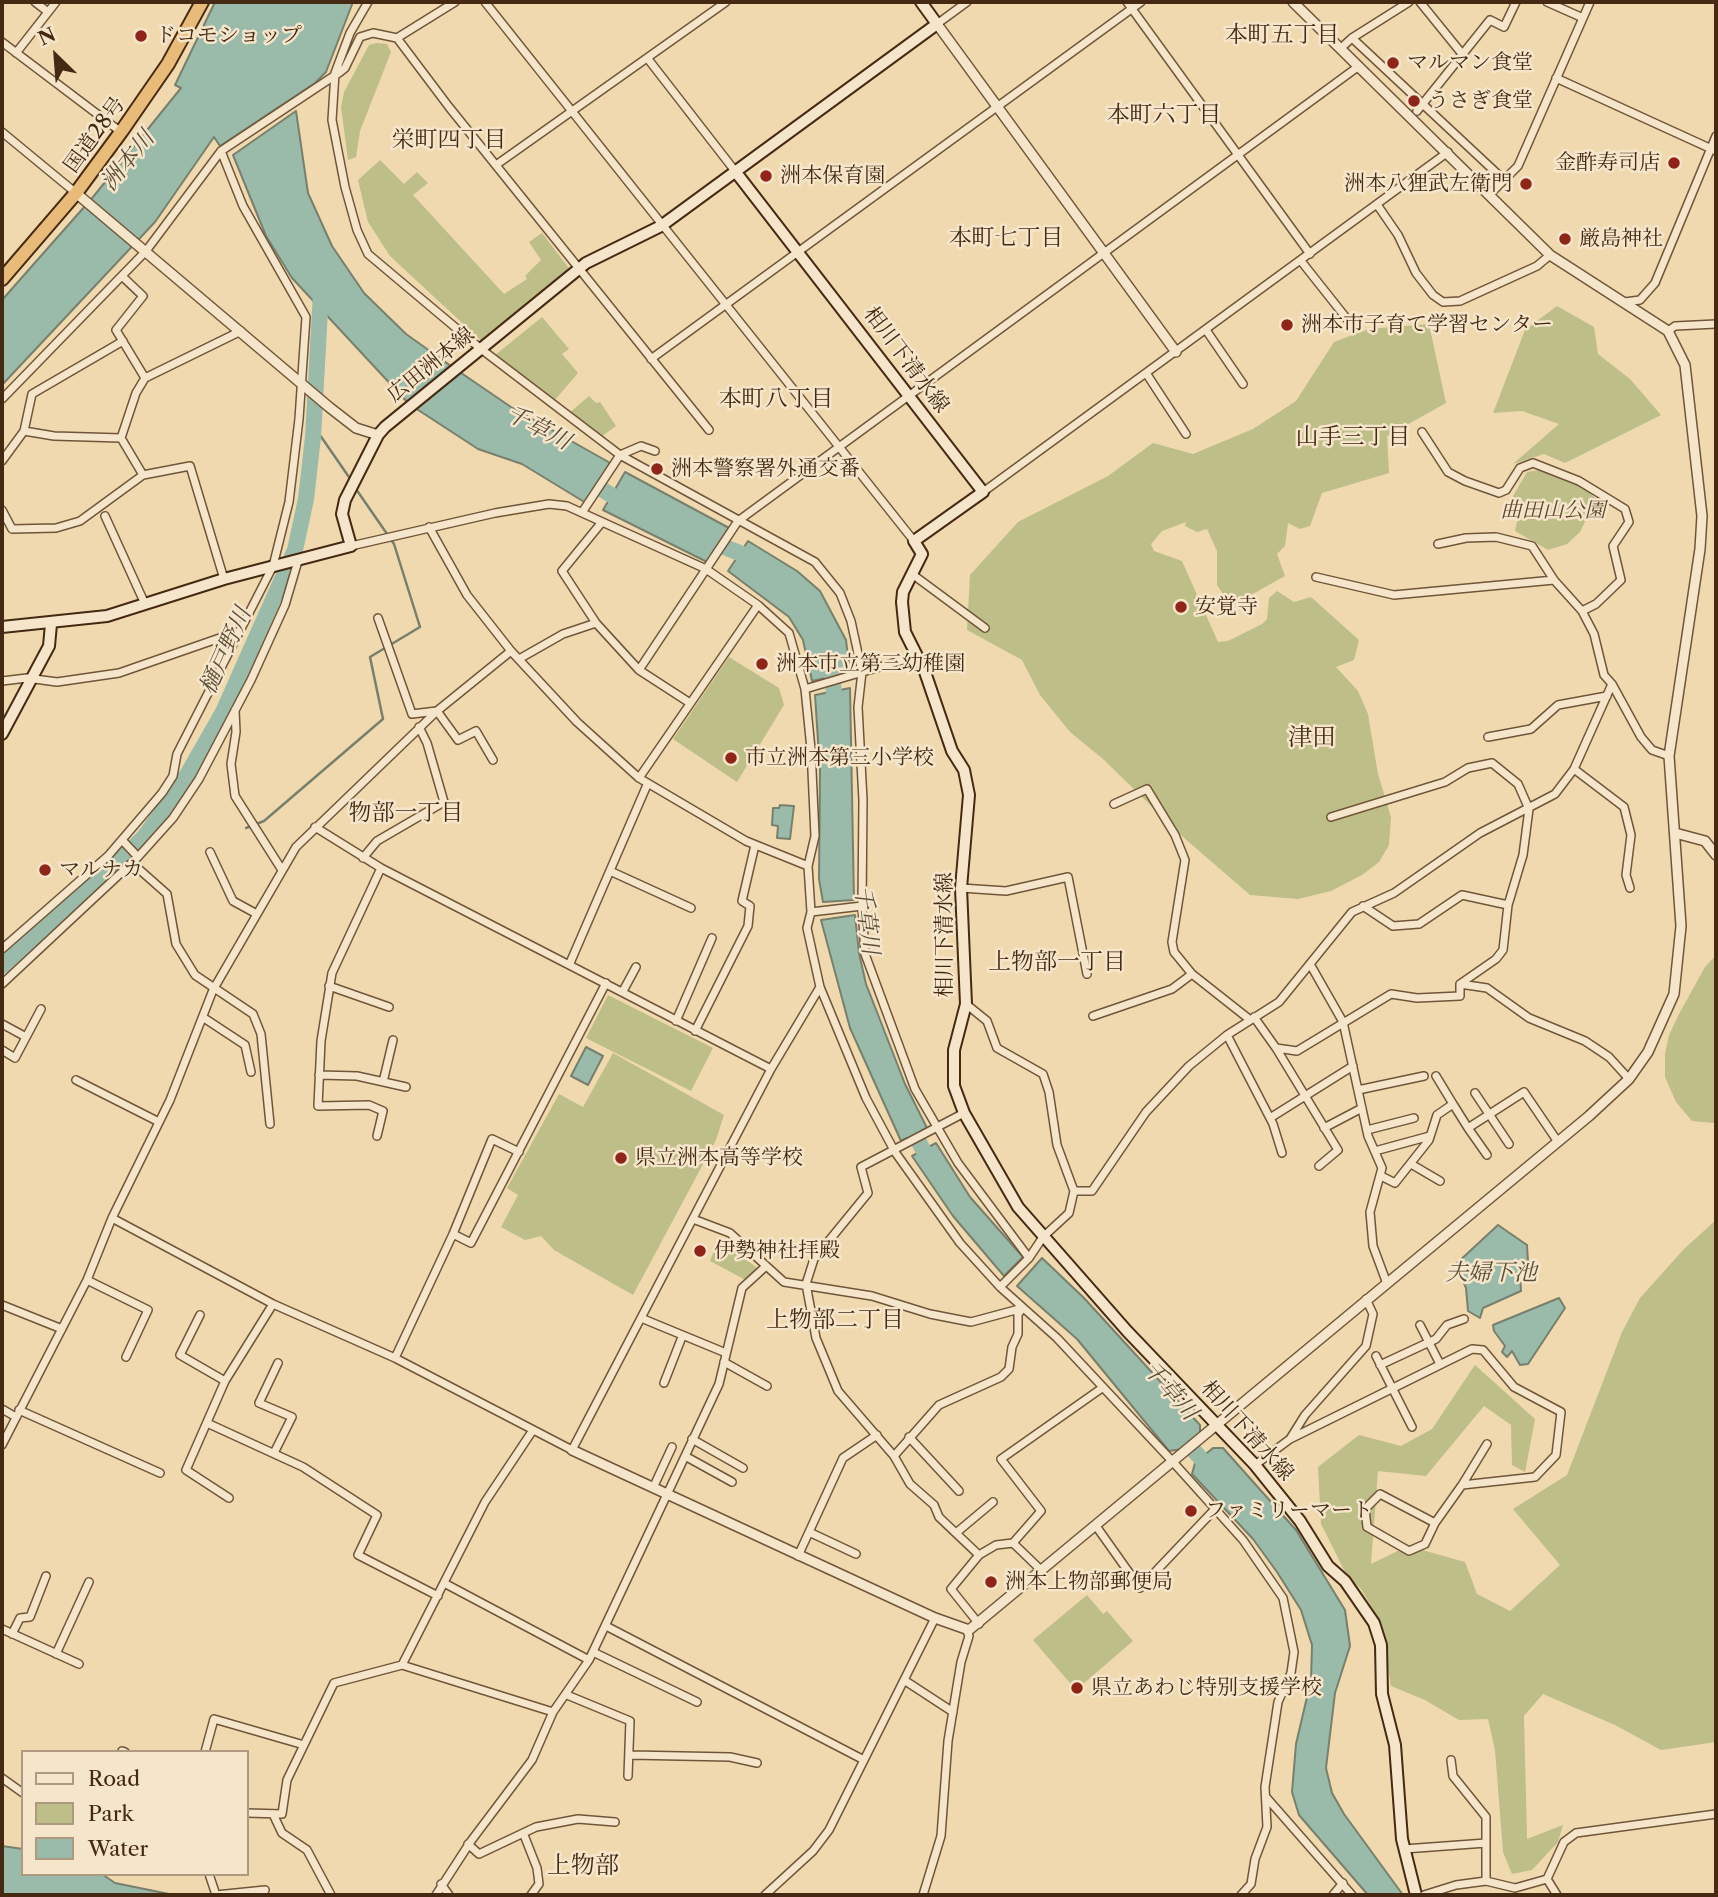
<!DOCTYPE html>
<meta charset="utf-8">
<style>
body{margin:0}
#map{position:relative;width:1718px;height:1897px;overflow:hidden;background:#f0d9af;font-family:"Libre Caslon Text",serif}
canvas{display:block}
.frame{position:absolute;inset:0;border:4px solid #462912;pointer-events:none}
.legend{position:absolute;left:21px;top:1750px;width:228px;height:126px;box-sizing:border-box;background:#f5e6cb;border:2px solid #af9a81;margin:0;padding:9px 12px;list-style:none;font-size:21px;color:#462912}
.legend li{display:flex;align-items:center;gap:14px;height:35px}
.legend b{width:35px;border:2px solid #af9a81}
.north{position:absolute;left:21px;top:21px;width:70px;height:70px;-webkit-text-stroke:5px #f5e6cb;paint-order:stroke;rotate:335deg;font-size:19px;font-weight:700;line-height:28px;text-align:center;color:#462912}
.north::after{content:'';display:block;margin:auto;width:24px;height:32px;background:#462912;clip-path:polygon(50% 0,100% 100%,50% 72%,0 100%)}
</style>
<div id="map">
<canvas width="1718" height="1897"></canvas>
<div class="frame"></div>
<ul class="legend">
<li><b style="height:9px;background:#f5e6cb"></b>Road</li>
<li><b style="height:19px;background:#bdbe88"></b>Park</li>
<li><b style="height:19px;background:#9abaaa"></b>Water</li>
</ul>
<div class="north">N</div>
</div>
<script>
const context = document.querySelector('canvas').getContext('2d');
context.lineJoin = 'round';
function fillPath(path, color) { context.fillStyle = color; context.fill(path, 'evenodd'); }
const shape = rows => new Path2D(rows.map(r => 'M' + r).join(''));
function strokePath(path, color, width, dash) { context.strokeStyle = color; context.lineWidth = width; context.lineCap = dash ? 'butt' : 'round'; context.setLineDash(dash || []); context.stroke(path); }
function label(font, color, halo, rows, align = 'center') {
  context.font = font + ' "Libre Caslon Text","Noto Serif JP",serif'; context.lineWidth = 5; context.setLineDash([]); context.textBaseline = 'middle'; context.strokeStyle = halo; context.fillStyle = color; for (const [text, x, y, turn = 0] of rows) {
    context.save(); context.translate(x, y); context.rotate((+turn || 0) * Math.PI / 180); context.textAlign = isNaN(turn) ? turn : align; if (halo) context.strokeText(text, 0, 0); context.fillText(text, 0, 0); context.restore();
  }
}
const green = shape([
 [376,43,387,44,391,52,360,131,356,157,348,160,341,107,344,92,369,45],
 [380,160,404,184,417,172,428,183,413,195,504,294,527,279,525,276,541,260,529,242,542,233,571,271,486,345,390,256,368,222,358,180],
 [1557,306,1594,327,1598,354,1630,379,1661,415,1565,463,1544,454,1513,464,1559,424,1522,411,1493,413,1525,330],
 [542,317,569,349,562,354,578,373,554,401,494,356],
 [1429,324,1446,403,1387,436,1389,473,1322,493,1310,526,1300,529,1288,523,1285,546,1277,554,1285,576,1231,606,1217,585,1217,551,1207,529,1197,532,1185,526,1186,522,1162,531,1151,544,1154,551,1182,561,1218,642,1228,641,1262,624,1267,619,1269,598,1277,591,1294,602,1311,597,1359,640,1354,660,1336,667,1358,691,1368,714,1378,774,1391,817,1389,845,1379,862,1362,875,1331,891,1298,899,1250,895,1183,837,1103,759,1070,732,1040,695,1022,660,967,630,970,575,1018,522,1108,476,1153,443,1193,454,1253,429,1296,401,1334,342,1369,329],
 [589,396,596,403,600,402,616,426,601,437,569,413],
 [1540,470,1583,487,1596,499,1580,532,1567,544,1548,550,1515,531,1520,507,1513,496,1527,472],
 [729,657,779,688,784,705,737,782,673,739],
 [1716,955,1716,1123,1713,1123,1692,1121,1676,1102,1665,1077,1665,1054,1669,1035,1679,1014,1705,967],
 [608,995,713,1048,691,1091,586,1038],
 [613,1053,724,1115,716,1140,633,1295,554,1250,541,1236,525,1240,501,1227,518,1195,507,1188,559,1094,583,1107],
 [1716,1220,1716,1742,1661,1750,1615,1725,1543,1694,1524,1716,1527,1839,1563,1825,1558,1842,1532,1870,1512,1874,1503,1852,1495,1750,1488,1719,1459,1720,1425,1700,1391,1686,1380,1621,1361,1589,1346,1574,1321,1524,1318,1467,1359,1435,1401,1446,1432,1429,1475,1365,1535,1419,1525,1472,1512,1465,1511,1425,1484,1406,1426,1476,1378,1471,1371,1564,1408,1546,1465,1562,1477,1594,1510,1611,1560,1565,1513,1509,1567,1475,1622,1332,1640,1298,1684,1249],
 [719,1238,757,1268,751,1283,710,1261],
 [1087,1595,1103,1614,1107,1611,1133,1641,1076,1690,1033,1640]
]);
const water = shape([
 [215,2,353,2,326,72,315,83,220,146,214,137,155,222,2,385,2,300,93,197,181,88,175,85,215,2],
 [296,111,308,193,332,246,364,293,406,334,451,366,511,407,612,464,586,503,522,464,478,449,409,404,292,278,266,236,233,155,296,111],
 [625,472,731,529,707,562,603,510,625,472],
 [748,541,797,571,820,591,846,640,850,673,812,681,803,640,789,617,728,571,748,541],
 [850,688,854,900,823,902,819,879,820,771,815,695,850,688],
 [780,805,794,806,790,839,777,838,778,826,772,825,773,808,779,808,780,805],
 [855,915,859,953,866,984,905,1084,927,1128,901,1141,850,1028,821,920,855,915],
 [586,1047,603,1056,588,1085,571,1076,586,1047],
 [936,1143,970,1197,1023,1257,1004,1276,953,1216,912,1156,936,1143],
 [1498,1225,1527,1245,1528,1262,1520,1274,1521,1291,1483,1308,1480,1318,1468,1311,1466,1288,1456,1264,1498,1225],
 [1042,1258,1084,1298,1200,1425,1200,1434,1183,1449,1169,1451,1077,1339,1017,1286,1042,1258],
 [1559,1298,1565,1308,1528,1364,1520,1365,1512,1351,1507,1357,1502,1352,1505,1346,1494,1331,1493,1325,1559,1298],
 [1213,1448,1223,1448,1296,1530,1345,1610,1350,1646,1335,1693,1326,1768,1332,1793,1344,1814,1403,1895,1368,1895,1299,1815,1292,1792,1296,1744,1311,1680,1312,1645,1301,1610,1277,1572,1253,1539,1192,1474,1195,1463,1213,1448],
 [2,1846,23,1849,23,1874,102,1874,115,1883,174,1895,2,1895,2,1846]
]);
const stream = shape([
 [313,425,351,480],
 [246,828,264,821,383,719,370,657,420,627,394,544,356,489]
]);
const river = shape([
 [584,478,627,505],
 [705,539,759,561],
 [830,655,836,713],
 [2,966,102,878,144,837,179,789,223,712,295,550,306,499,313,437,321,292],
 [904,1115,932,1166],
 [1179,1434,1213,1472]
]);
const minor = shape([
 [35,2,48,12],
 [368,2,350,33,335,73,332,120,345,187,357,230,368,254,481,349,620,455,815,562,840,593,851,621,862,672,858,707,863,800,862,906,865,954,915,1089,958,1163,1029,1258],
 [485,2,914,541],
 [1127,2,1310,254],
 [1420,2,1463,55],
 [1547,2,1583,18],
 [937,24,967,2],
 [397,38,455,2],
 [1352,38,1504,180],
 [2,42,121,132],
 [1341,48,1352,38,1409,2],
 [16,53,56,2],
 [648,59,735,171],
 [1556,78,1716,151],
 [1417,111,1490,20,1504,27,1516,2],
 [2,132,76,193],
 [496,165,726,2],
 [1489,195,1518,166,1590,2],
 [1378,206,1398,235,1416,273,1433,295,1443,302,1460,301,1537,266,1550,255],
 [1301,261,1347,319],
 [123,277,143,296,116,330,145,378],
 [1625,302,1640,300,1655,283,1716,136],
 [1206,330,1243,384],
 [1668,331,1675,326,1716,324],
 [651,359,1141,2],
 [1146,373,1186,434],
 [2,399,146,251,221,151,340,72,345,68,360,37,373,33,397,38,449,107,709,430],
 [24,431,54,436,121,438],
 [1422,432,1448,472,1465,481,1499,493,1506,490,1520,468,1533,463,1579,481,1625,509,1629,522,1613,546,1621,580,1596,604,1582,611],
 [2,461,24,431,32,394,123,341],
 [143,475,121,438,136,393,145,378,241,331],
 [983,492,1448,152],
 [2,510,12,529,56,528,80,521,143,475,190,466,224,579],
 [583,511,620,455,641,446,655,451],
 [105,516,145,604],
 [602,522,562,571,596,623,639,670,690,703],
 [429,527,467,595,511,651,577,722,639,778,746,841,808,866],
 [1438,544,1466,538,1496,537,1532,546,1554,580,1582,611,1594,634,1604,675,1612,684,1641,737,1652,750,1669,756],
 [351,546,495,513,549,504,567,506,706,569,758,605,789,633,805,689,811,749,815,836,808,866,811,912,807,928,820,987,866,1098,895,1152,960,1243,1000,1287,1057,1338,1173,1462,1243,1540,1283,1598,1294,1652,1291,1673,1278,1702,1265,1787,1267,1827,1255,1859,1251,1884,1241,1895],
 [912,574,985,628],
 [1316,577,1394,595,1554,580],
 [378,618,412,714,437,711,458,740,476,731,493,760],
 [519,659,563,634,596,623],
 [639,670,738,521,1359,66],
 [2,681,27,678,57,682,119,673,237,632],
 [805,689,917,656],
 [235,710,236,732,231,764,235,796,282,870],
 [1488,737,1531,729,1558,705,1607,696],
 [1574,769,1624,807,1631,835,1626,875,1630,888],
 [639,778,758,605],
 [1114,804,1147,789,1175,835,1185,860,1172,942,1174,952,1192,974,1249,1019],
 [315,827,381,868,771,1069],
 [122,840,138,857],
 [210,852,233,901,255,913],
 [363,858,377,841,444,802,427,743,419,727],
 [132,863,167,894,176,944,195,975,253,1014,261,1034,270,1124],
 [610,871,691,908],
 [961,888,1006,891,1068,877,1087,974],
 [1363,906,1393,926,1419,924,1462,895,1508,905],
 [811,912,862,906],
 [2,949,108,856,162,793,173,776,177,754,273,566,289,502,299,419,306,317,243,206,221,151],
 [570,963,647,785],
 [1310,964,1343,1022,1368,1136,1382,1168,1370,1212,1373,1246,1386,1281],
 [2,984,138,857,173,818,199,779,251,680,285,605,298,561],
 [1460,984,1487,988,1529,1018,1585,1041,1609,1057,1629,1079],
 [329,986,389,1007],
 [623,991,636,967],
 [966,1004,987,1021,997,1048,1043,1074,1049,1092,1057,1145,1074,1191,1069,1213,1043,1237,1029,1258,1000,1287],
 [1093,1016,1172,989,1192,974],
 [1254,1017,1276,1048,1297,1051,1391,994,1417,998,1460,996,1460,984,1496,959,1503,950,1508,905,1523,855,1529,809,1518,784,1492,763,1468,768,1445,782,1331,817],
 [204,1018,245,1045,251,1072],
 [676,1021,712,938],
 [2,1024,26,1037],
 [695,1031,748,926,750,906,742,901,755,845],
 [1227,1035,1273,1124,1282,1153],
 [1276,1048,1338,1150,1319,1166],
 [2,1050,15,1058,41,1009],
 [319,1075,357,1076,406,1087],
 [1436,1076,1453,1104],
 [76,1080,159,1122],
 [383,1082,393,1040],
 [1358,1090,1424,1076],
 [1475,1093,1509,1144],
 [964,1113,861,1167,868,1193,814,1259,806,1284,816,1338,838,1391,894,1456,910,1484,934,1505,939,1517,979,1555],
 [1270,1118,1353,1066],
 [1324,1128,1362,1108],
 [1468,1128,1487,1155],
 [1367,1130,1414,1118],
 [377,1136,383,1111,369,1105,318,1106,321,1041,332,973,381,868],
 [1375,1151,1430,1136],
 [1411,1164,1440,1181],
 [1381,1176,1395,1183,1429,1140,1437,1115,1453,1104,1468,1128,1524,1092,1558,1142],
 [1074,1191,1092,1191,1146,1112,1189,1066,1227,1035,1279,1002,1352,912,1394,893,1480,833,1555,794,1574,769,1612,684],
 [112,1218,273,1304,395,1358,572,1450,771,1069,820,987],
 [693,1219,730,1233,784,1282,872,1296,930,1314,971,1322,1023,1308],
 [453,1234,492,1139,519,1152],
 [87,1280,148,1310,126,1357],
 [2,1305,62,1329],
 [200,1315,180,1355,225,1381],
 [641,1318,726,1353],
 [1420,1325,1440,1364],
 [1376,1356,1412,1427],
 [395,1358,453,1234,471,1243,606,983],
 [724,1362,767,1386],
 [1380,1365,1436,1339,1447,1325,1464,1319],
 [664,1383,682,1337],
 [2,1409,16,1417],
 [19,1410,160,1473],
 [207,1423,303,1467,377,1515,358,1555,438,1596],
 [909,1437,959,1491],
 [692,1439,743,1468],
 [1290,1439,1472,1349,1483,1350,1514,1387,1561,1412,1556,1455,1535,1477,1462,1485,1435,1523,1380,1494,1365,1509,1367,1527,1409,1551,1425,1544,1435,1523],
 [2,1445,87,1280,112,1218,170,1100,213,990,296,847,437,711,511,651],
 [274,1453,292,1417,259,1403,278,1363],
 [685,1456,732,1482],
 [894,1456,939,1405,1001,1377,1009,1369,1012,1347,1018,1334,1018,1314,1023,1308],
 [1255,1465,1290,1439,1305,1415,1366,1346,1373,1314,1366,1299],
 [1462,1485,1487,1444],
 [653,1488,672,1447],
 [229,1498,186,1470,225,1381,273,1304],
 [1096,1526,1140,1588,1215,1509],
 [809,1532,856,1554],
 [956,1533,993,1502],
 [798,1556,843,1458,877,1435],
 [1042,1571,1013,1543,1041,1511,1001,1459,1102,1388],
 [444,1583,589,1660],
 [979,1624,951,1589,979,1555,996,1545,1013,1543],
 [606,1626,862,1759],
 [2,1629,79,1664],
 [12,1634,20,1618,30,1617,46,1576],
 [593,1652,697,1702],
 [56,1654,89,1582],
 [402,1665,553,1712],
 [904,1680,953,1712],
 [567,1695,630,1721,628,1776],
 [122,1751,125,1752],
 [205,1752,214,1719,304,1745],
 [631,1755,730,1757,757,1763],
 [1451,1760,1453,1776,1486,1817,1486,1881],
 [2,1778,23,1793],
 [1266,1797,1352,1895],
 [247,1813,282,1814,287,1780,334,1683,402,1665,485,1502,533,1430],
 [273,1814,282,1833,307,1850,331,1895],
 [524,1835,537,1868,539,1884,531,1895],
 [468,1844,479,1854,536,1827,578,1819,615,1822],
 [1404,1849,1486,1843],
 [209,1874,216,1895],
 [1547,1879,1557,1895],
 [441,1884,449,1895],
 [216,1895,265,1890],
 [436,1895,471,1841,532,1760,553,1712,589,1660,719,1384,742,1288,765,1267],
 [765,1895,813,1851,829,1830,935,1618],
 [923,1895,941,1836,948,1741,961,1662,969,1636,967,1631],
 [1333,1895,1343,1883],
 [1424,1895,1456,1885,1486,1881,1515,1888,1547,1879,1564,1842,1576,1833,1716,1814]
]);
const tertiary = shape([
 [937,24,1176,352],
 [76,193,329,407,356,428,378,435],
 [1675,833,1705,841,1716,855],
 [572,1450,935,1618,969,1630,1589,1116,1629,1079,1648,1052,1674,994,1681,926,1669,756,1700,549,1702,516,1685,365,1668,331,1550,255,1293,2]
]);
const secondary = shape([
 [735,171,983,492,914,541,922,554,903,592,902,602,905,632,925,672,952,751,964,770,969,795,961,888,966,1004,954,1050,954,1086,964,1113,1018,1207,1127,1331,1255,1465,1300,1521,1328,1566,1345,1581,1374,1623,1381,1645,1382,1694,1395,1745,1402,1839,1416,1895],
 [2,627,107,616,224,579,351,546,342,514,345,500,378,435,385,427,586,263,661,226,937,24,921,2],
 [2,734,49,646,51,624]
]);
const trunk = shape([
 [2,279,76,193,121,132,168,64,202,2]
]);
const markers = [
 [141,36,7,"#8f2418"],
 [1393,63,7,"#8f2418"],
 [1414,101,7,"#8f2418"],
 [1674,163,7,"#8f2418"],
 [766,176,7,"#8f2418"],
 [1526,184,7,"#8f2418"],
 [1565,239,7,"#8f2418"],
 [1287,325,7,"#8f2418"],
 [657,469,7,"#8f2418"],
 [1181,607,7,"#8f2418"],
 [762,664,7,"#8f2418"],
 [731,758,7,"#8f2418"],
 [45,870,7,"#8f2418"],
 [621,1158,7,"#8f2418"],
 [700,1251,7,"#8f2418"],
 [1191,1511,7,"#8f2418"],
 [991,1582,7,"#8f2418"],
 [1077,1688,7,"#8f2418"]
];
const poiNames = [
 ["ドコモショップ",155,36],
 ["マルマン食堂",1407,63],
 ["うさぎ食堂",1428,101],
 ["金酢寿司店",1660,163,"right"],
 ["洲本保育園",780,176],
 ["洲本八狸武左衛門",1512,184,"right"],
 ["厳島神社",1579,239],
 ["洲本市子育て学習センター",1301,325],
 ["洲本警察署外通交番",671,469],
 ["安覚寺",1195,607],
 ["洲本市立第三幼稚園",776,664],
 ["市立洲本第三小学校",745,758],
 ["マルナカ",59,870],
 ["県立洲本高等学校",635,1158],
 ["伊勢神社拝殿",714,1251],
 ["ファミリーマート",1205,1511],
 ["洲本上物部郵便局",1005,1582],
 ["県立あわじ特別支援学校",1091,1688]
];
const streetNames = [
 ["国道28号",95,135,-54],
 ["相川下清水線",906,360,53],
 ["広田洲本線",431,365,-39],
 ["相川下清水線",945,935,-90],
 ["相川下清水線",1247,1431,48]
];
const parkNames = [
 ["曲田山公園",1553,511]
];
const neighbourhoodNames = [
 ["本町五丁目",1282,35],
 ["本町六丁目",1164,115],
 ["栄町四丁目",449,140],
 ["本町七丁目",1006,238],
 ["本町八丁目",776,399],
 ["山手三丁目",1353,437],
 ["物部一丁目",406,813],
 ["上物部一丁目",1057,962],
 ["上物部二丁目",835,1320]
];
const waterNames = [
 ["洲本川",128,161,-51],
 ["千草川",538,428,27],
 ["樋戸野川",226,651,-66],
 ["千草川",866,920,83],
 ["夫婦下池",1491,1273],
 ["千草川",1170,1391,49]
];
const quarterNames = [
 ["津田",1312,738],
 ["上物部",583,1866]
];
fillPath(green, '#bdbe88');
fillPath(water, '#9abaaa');
strokePath(water, '#78806d', 2);
strokePath(stream, '#78806d', 2.5);
strokePath(river, '#9abaaa', 16);
strokePath(minor, '#705539', 10);
strokePath(tertiary, '#705539', 12);
strokePath(secondary, '#462912', 14);
strokePath(trunk, '#462912', 16);
strokePath(minor, '#f5e6cb', 7);
strokePath(tertiary, '#f5e6cb', 9);
strokePath(secondary, '#f5e6cb', 10);
strokePath(trunk, '#e8bc78', 12);
for (const [x, y, r, color] of markers) { const dot = new Path2D(); dot.arc(x, y, r, 0, 2 * Math.PI); context.fillStyle = color; context.fill(dot); strokePath(dot, '#f5e6cb', 2.5); }
label('21px', '#462912', '#f5e6cb', poiNames, 'left');
label('21px', '#462912', '#f5e6cb', streetNames);
label('italic 21px', '#5e472a', '#f5e6cb', parkNames);
label('23px', '#462912', '#f5e6cb', neighbourhoodNames);
label('italic 23px', '#5b4d38', '#f5e6cb', waterNames);
label('24px', '#462912', '#f5e6cb', quarterNames);
</script>
